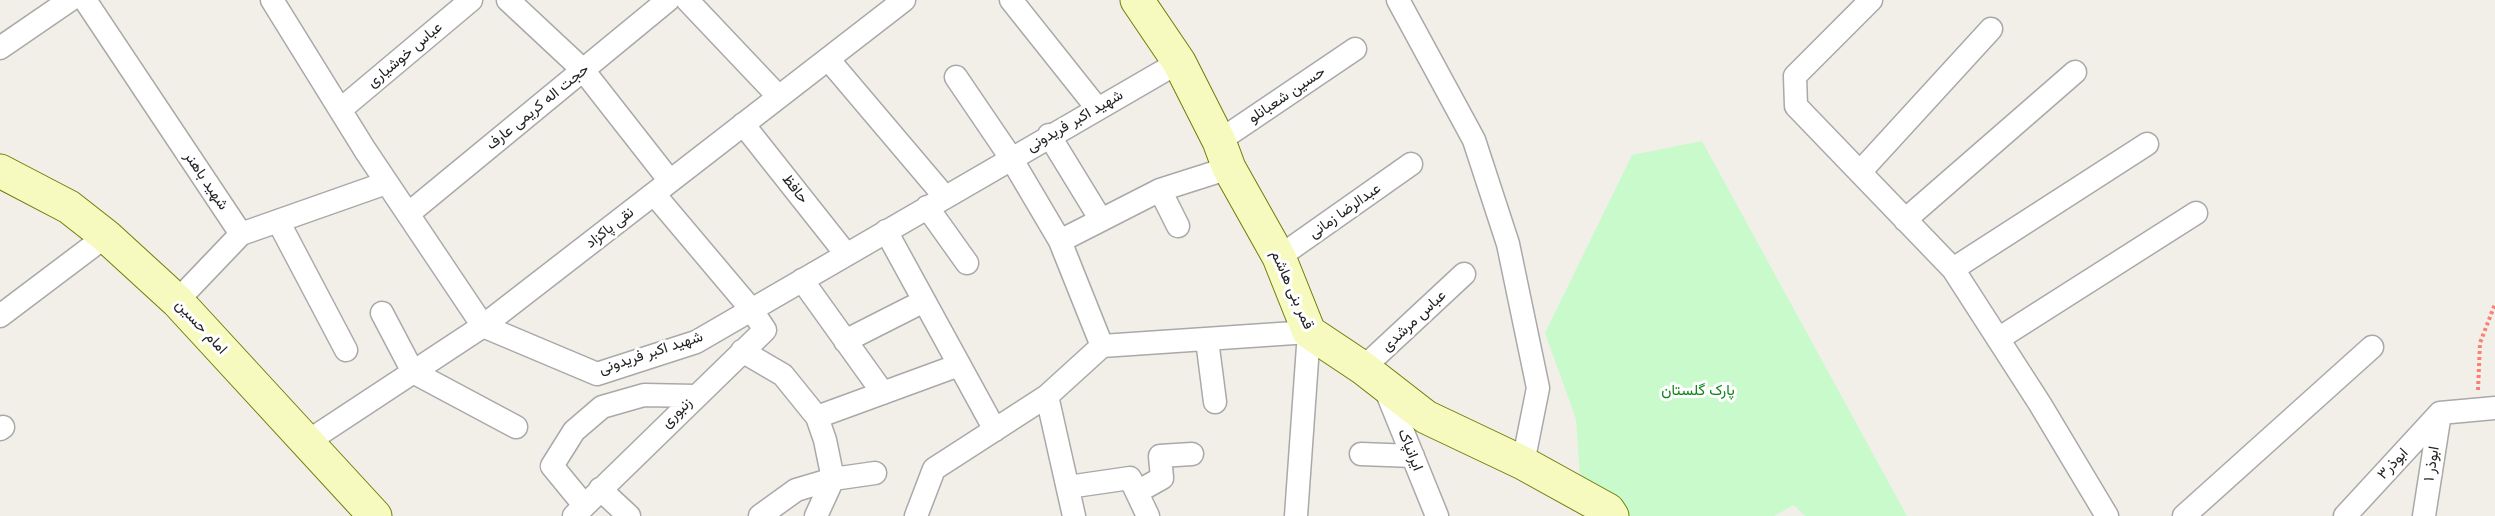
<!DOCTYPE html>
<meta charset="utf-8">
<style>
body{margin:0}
canvas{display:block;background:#f2efe9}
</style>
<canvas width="2495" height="516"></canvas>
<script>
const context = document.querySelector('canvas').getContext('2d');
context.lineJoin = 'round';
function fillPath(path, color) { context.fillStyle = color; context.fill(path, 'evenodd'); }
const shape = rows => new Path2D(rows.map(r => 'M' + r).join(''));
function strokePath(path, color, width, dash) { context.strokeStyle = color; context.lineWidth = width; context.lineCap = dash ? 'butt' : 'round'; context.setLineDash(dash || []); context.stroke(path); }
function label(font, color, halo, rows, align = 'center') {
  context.font = font + ' Arial,Vazirmatn,sans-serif'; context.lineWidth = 6; context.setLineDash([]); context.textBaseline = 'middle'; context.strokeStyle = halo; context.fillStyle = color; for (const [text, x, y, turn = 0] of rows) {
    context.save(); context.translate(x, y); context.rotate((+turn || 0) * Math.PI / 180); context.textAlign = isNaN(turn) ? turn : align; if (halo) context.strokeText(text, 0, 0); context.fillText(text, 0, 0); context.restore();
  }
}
const park = shape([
 [1702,141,1907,516,1805,516,1794,505,1774,516,1624,516,1580,476,1576,419,1545,333,1632,155]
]);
const path = shape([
 [2478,390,2480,343,2495,304]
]);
const street = shape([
 [85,0,241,234,386,183],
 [272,0,365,150,483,326,597,374,696,342,1179,62],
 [508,0,583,70,670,181],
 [687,0,779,97],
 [1011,0,1097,108],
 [1398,0,1474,140,1508,244,1538,388,1523,463],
 [1871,0,1795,76,1796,106,1953,269,2040,404,2107,516],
 [0,48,70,0],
 [828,59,945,197],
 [956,77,1011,158,1060,241,1102,346],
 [340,110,471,0],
 [743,124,846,254],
 [1049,135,1101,220],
 [1219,141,1355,49],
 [1860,172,1991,29],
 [1160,190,1178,226],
 [927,207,967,263],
 [408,214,668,0],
 [1905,220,2075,72],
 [278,221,346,350],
 [886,231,995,430],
 [1060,241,1160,190,1229,168],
 [1279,257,1411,164],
 [1953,269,2147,144],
 [802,280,883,393],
 [177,301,241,234],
 [382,313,413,372,516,427],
 [0,316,106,236],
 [1998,339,2196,213],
 [1207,340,1215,402],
 [845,341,924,301],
 [742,351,783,375,817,417,825,440,833,479,816,516],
 [1363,368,1464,274],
 [1385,388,1437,516],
 [1047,396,1074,516],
 [2440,413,2495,408],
 [817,417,959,365],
 [0,429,3,427],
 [307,442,483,326,904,0],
 [1361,454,1413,456],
 [1068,487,1130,478,1148,516],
 [600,489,629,516],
 [1137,492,1162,478,1160,456,1192,454],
 [584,505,552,466,574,431,602,407,644,395,696,396],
 [574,516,765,330,751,309,654,194],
 [760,516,796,490,833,479,875,473],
 [916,516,934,469,1047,396,1102,346,1309,332,1296,516],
 [2184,516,2372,347],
 [2345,516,2440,413],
 [2424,516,2440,413]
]);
const secondary = shape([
 [1137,0,1179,62,1219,141,1229,168,1279,257,1309,332,1363,368,1426,417,1523,463,1608,510,1612,516],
 [0,171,69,207,106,236,177,301,375,516]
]);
const streetNames = [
 ["عباس خوشیاری",405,55,-40],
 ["حسین شعبانلو",1287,95,-34],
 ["حجت اله کریمی عارف",538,107,-39],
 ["شهید اکبر فریدونی",1075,121,-30],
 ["شهید باهنر",206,181,56],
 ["حافظ",795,189,52],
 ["عبدالرضا زمانی",1345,211,-35],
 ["نقی پاکزاد",610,228,-38],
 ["قمر بنی هاشم",1292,290,66],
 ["عباس مرشدی",1414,321,-43],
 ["امام حسین",201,327,47],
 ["شهید اکبر فریدونی",651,353,-18],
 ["زنبوری",677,413,-44],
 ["ایرانپاک",1410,450,68],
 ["ابوذر۳",2393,464,-47],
 ["ابوذر ۱",2432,464,-81]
];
const parkNames = [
 ["پارک گلستان",1698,391]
];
fillPath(park, '#c8facc');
strokePath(street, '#a9a9a9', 25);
strokePath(secondary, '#707d05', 35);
strokePath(path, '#fa8072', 4, [3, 3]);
strokePath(street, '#fff', 22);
strokePath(secondary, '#f7fabf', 33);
label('15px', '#222', '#fff', streetNames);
label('15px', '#0c8416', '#fff', parkNames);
</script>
